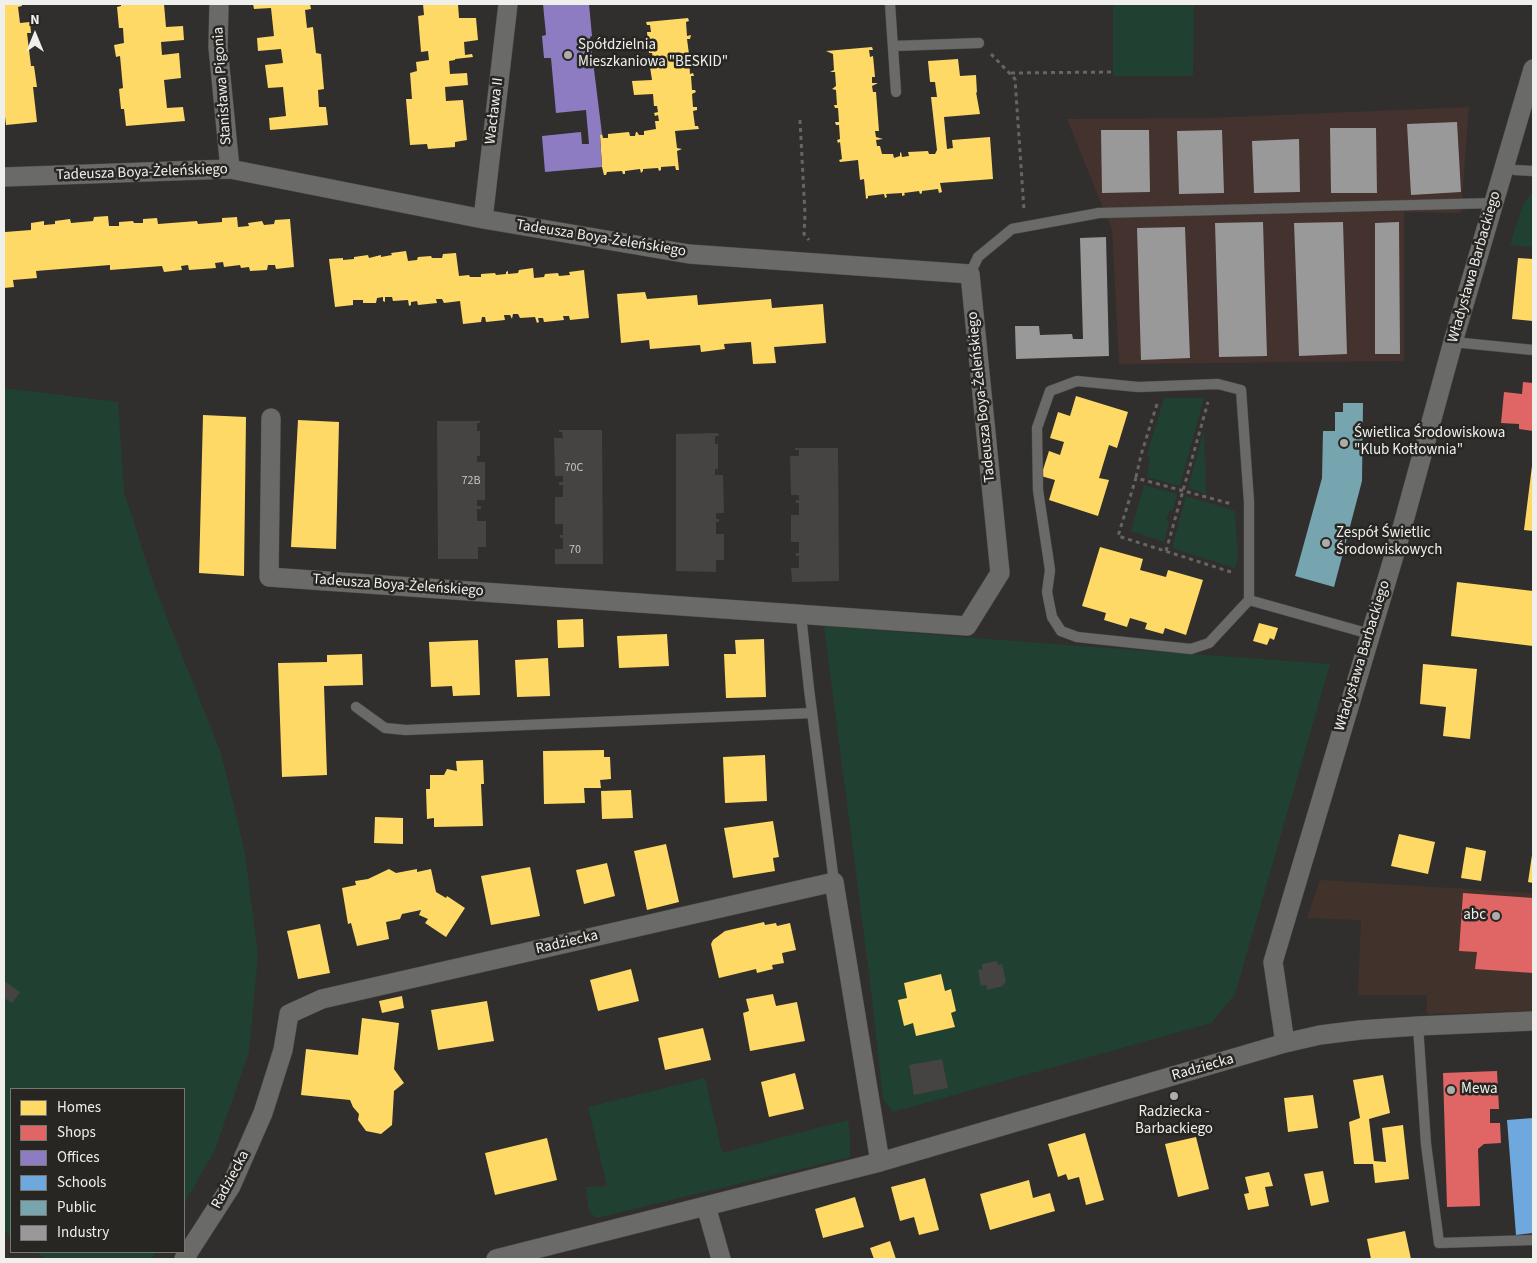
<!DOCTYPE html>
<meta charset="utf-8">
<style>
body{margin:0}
#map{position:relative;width:1537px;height:1263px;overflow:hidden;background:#302f2d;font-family:"Source Sans 3",sans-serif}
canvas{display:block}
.frame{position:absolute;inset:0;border:5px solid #efefec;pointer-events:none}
.legend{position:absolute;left:10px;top:1088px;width:175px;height:165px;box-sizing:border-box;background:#272623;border:1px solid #777673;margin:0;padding:6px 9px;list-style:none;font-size:15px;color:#efefec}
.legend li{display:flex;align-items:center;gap:10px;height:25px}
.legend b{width:25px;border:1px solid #777673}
.north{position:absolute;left:10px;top:10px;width:50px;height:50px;-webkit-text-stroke:4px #272623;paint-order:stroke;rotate:0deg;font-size:14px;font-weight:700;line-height:20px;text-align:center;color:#efefec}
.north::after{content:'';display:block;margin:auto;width:18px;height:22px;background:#efefec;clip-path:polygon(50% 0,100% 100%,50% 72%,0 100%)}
</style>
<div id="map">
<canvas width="1537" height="1263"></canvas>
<div class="frame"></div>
<ul class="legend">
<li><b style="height:14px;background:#ffd966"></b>Homes</li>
<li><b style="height:14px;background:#e06666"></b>Shops</li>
<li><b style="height:14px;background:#8e7cc3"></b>Offices</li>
<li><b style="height:14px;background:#6fa8dc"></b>Schools</li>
<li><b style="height:14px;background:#76a5af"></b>Public</li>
<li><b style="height:14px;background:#999"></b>Industry</li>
</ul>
<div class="north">N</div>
</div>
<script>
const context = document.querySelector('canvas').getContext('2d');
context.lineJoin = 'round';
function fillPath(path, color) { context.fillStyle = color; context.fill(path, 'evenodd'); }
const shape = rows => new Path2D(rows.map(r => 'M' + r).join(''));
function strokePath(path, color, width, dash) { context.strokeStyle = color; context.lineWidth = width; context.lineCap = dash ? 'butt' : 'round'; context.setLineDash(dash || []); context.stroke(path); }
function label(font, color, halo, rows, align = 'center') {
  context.font = font + ' "Source Sans 3",sans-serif'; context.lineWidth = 5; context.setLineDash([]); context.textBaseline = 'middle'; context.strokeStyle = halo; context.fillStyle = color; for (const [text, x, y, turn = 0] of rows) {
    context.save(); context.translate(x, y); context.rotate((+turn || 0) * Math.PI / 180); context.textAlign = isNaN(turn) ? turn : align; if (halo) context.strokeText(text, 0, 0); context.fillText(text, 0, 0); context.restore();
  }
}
const commercial = shape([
 [1320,880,1533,893,1533,1011,1427,1014,1427,995,1358,995,1361,920,1307,918]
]);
const industrial = shape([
 [1469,107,1461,213,1404,212,1404,361,1119,364,1112,230,1067,119,1208,118]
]);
const green = shape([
 [1113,4,1194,4,1193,76,1113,76],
 [1533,192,1533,247,1510,245,1523,204],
 [4,388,118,402,124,492,155,588,221,753,245,853,258,955,249,1052,215,1150,184,1204,184,1089,11,1089,11,1236,4,1231],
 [1164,398,1204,398,1180,486,1147,477,1150,458,1147,455],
 [1204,430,1206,494,1188,488],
 [1144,485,1177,494,1173,510,1170,510,1166,519,1169,521,1164,542,1131,531],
 [1186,496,1235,511,1238,558,1235,568,1172,548],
 [824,626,1039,643,1330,664,1235,994,1211,1023,893,1112,883,1099,870,981],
 [997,961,1003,986,987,990,986,985,981,986,982,964],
 [941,975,945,991,951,990,956,1011,951,1013,955,1027,916,1036,913,1023,904,1025,898,1000,907,998,904,983],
 [942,1059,948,1088,914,1094,909,1066],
 [705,1078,722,1153,848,1120,850,1135,850,1157,596,1218,589,1211,586,1187,607,1186,588,1107],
 [35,1252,156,1252,152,1259,46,1259]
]);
const homes = shape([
 [4,4,21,4,22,6,18,7,20,23,30,22,31,33,27,33,31,66,34,66,37,87,33,87,37,122,6,125,4,108],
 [121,4,164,4,166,27,183,26,184,40,161,42,162,55,179,53,181,78,164,80,167,108,183,107,185,121,126,126,124,109,121,109,119,89,123,88,120,56,116,57,114,45,124,43,123,28,119,28,117,7,121,6],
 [253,4,310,4,311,9,305,10,307,28,313,27,316,53,321,54,324,89,318,90,319,107,326,107,328,125,270,130,269,118,286,116,283,87,268,88,265,65,283,63,281,49,258,51,257,38,274,36,271,8,254,9],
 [423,4,458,4,459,18,476,18,478,40,464,42,465,55,472,54,473,57,455,59,455,60,449,61,450,74,467,73,468,85,445,87,446,101,463,100,467,140,455,142,455,147,428,149,427,144,410,145,406,99,412,99,410,73,417,71,416,62,429,60,428,51,421,52,418,16,424,15],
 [688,18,689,21,686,22,687,36,691,35,690,39,687,39,689,54,692,53,693,56,689,57,690,74,693,73,694,76,691,76,692,90,695,90,696,92,692,94,693,107,697,107,697,110,693,111,695,126,698,126,699,129,675,131,677,148,682,149,677,151,679,170,676,170,675,166,661,167,661,170,659,171,658,168,643,169,643,171,641,173,640,169,625,171,625,174,623,174,622,171,607,172,606,175,604,175,602,167,600,135,602,134,603,138,608,138,608,134,629,132,630,136,635,136,636,132,637,132,639,135,644,135,644,131,656,129,655,121,659,121,658,115,655,116,654,113,658,112,657,106,654,106,653,94,634,95,632,81,652,80,650,67,654,67,653,62,651,62,649,59,653,58,652,53,649,53,647,32,651,32,650,25,647,25,646,22],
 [872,47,873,50,869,50,870,57,873,56,875,77,872,77,872,83,878,83,872,86,873,92,876,92,879,131,875,131,876,137,883,139,876,140,877,146,880,146,882,154,893,154,894,158,900,156,900,153,901,152,902,157,909,156,908,152,928,151,929,154,935,154,937,150,931,97,937,97,935,82,930,82,928,61,958,59,960,76,976,75,977,93,976,92,980,114,944,117,947,149,953,148,952,140,990,137,993,179,940,183,942,192,939,193,938,189,922,191,922,193,920,194,919,191,904,193,905,195,902,196,902,193,886,194,887,197,885,198,884,194,868,196,868,198,866,199,864,179,860,180,858,160,840,162,839,160,842,159,840,142,838,143,837,140,840,139,839,125,836,125,835,122,839,122,838,108,835,108,834,105,837,105,836,90,832,89,836,86,835,72,830,72,834,70,833,54,826,51],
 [108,216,109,226,119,226,119,222,133,221,134,223,143,223,143,219,157,218,158,224,197,221,198,224,222,222,222,218,237,217,238,227,249,226,248,223,262,221,264,225,274,224,275,220,290,219,294,267,276,269,275,265,268,265,267,270,250,271,249,267,241,268,240,265,224,267,223,262,215,263,216,268,189,270,188,265,181,266,182,270,164,272,162,266,110,270,110,265,36,271,37,278,13,280,14,287,4,288,5,232,31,230,31,223,44,221,44,225,55,224,55,221,70,219,71,223,93,221,94,217],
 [406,251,408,261,417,260,418,257,431,256,432,258,442,258,443,254,456,253,459,276,469,275,470,277,481,277,481,274,495,273,496,275,506,274,506,272,508,271,508,274,518,273,519,270,533,268,534,278,544,277,545,274,558,273,559,276,570,275,569,272,584,270,589,318,570,320,569,316,563,316,564,320,544,322,543,318,538,318,539,322,537,323,535,317,520,318,518,314,513,314,512,319,510,315,504,315,505,320,486,322,485,317,482,317,481,322,463,324,460,301,444,303,442,299,436,299,437,303,418,305,417,301,411,302,411,305,409,306,408,300,393,301,392,297,385,297,385,302,383,301,383,297,377,298,376,303,363,303,363,300,353,300,353,305,335,307,329,259,343,258,343,260,354,259,354,257,368,255,369,258,381,255,381,257,392,255,391,253],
 [1518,258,1533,259,1533,321,1512,319],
 [645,292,647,299,697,295,698,305,771,299,772,308,823,304,826,343,774,347,776,363,753,364,751,342,724,344,725,349,701,352,700,345,650,349,649,340,621,343,617,294],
 [1076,396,1128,412,1117,448,1109,445,1099,478,1109,480,1098,516,1049,500,1055,480,1041,476,1049,451,1060,455,1064,442,1050,438,1058,412,1070,416],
 [203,415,246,417,244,576,199,573],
 [298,420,339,422,336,549,291,547],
 [1532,466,1533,466,1533,531,1524,530],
 [1100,547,1143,559,1140,570,1166,577,1168,570,1203,580,1186,635,1165,628,1163,634,1145,629,1147,623,1130,618,1127,627,1104,620,1106,613,1082,606],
 [1457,582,1533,591,1533,646,1451,636],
 [583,619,584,647,558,648,557,620],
 [1259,623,1278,628,1274,640,1270,638,1267,645,1253,641],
 [667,634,669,666,619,668,617,636],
 [764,639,766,697,726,698,724,654,736,654,735,640],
 [478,640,480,695,453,696,452,686,431,687,429,642],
 [362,654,363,685,324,686,327,775,282,777,278,663,327,662,327,655],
 [548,658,550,696,517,697,515,660],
 [1423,664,1477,669,1470,739,1443,736,1446,707,1420,704],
 [604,750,604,757,610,757,611,779,600,780,601,788,584,788,585,803,544,804,543,751],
 [765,755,767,801,725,803,723,757],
 [483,760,484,784,481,784,483,826,434,827,434,818,427,819,426,789,430,789,430,775,444,775,447,769,457,771,456,761],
 [631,790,633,818,602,819,601,791],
 [375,817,403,818,403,844,374,843],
 [773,821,779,857,773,858,775,871,733,878,724,828],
 [1399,834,1435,842,1428,874,1391,866],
 [666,844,679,902,647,910,634,851],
 [1466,847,1486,851,1481,881,1461,878],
 [1532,855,1533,855,1533,883,1528,882],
 [607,863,615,896,584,904,576,870],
 [530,867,540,916,491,925,481,876],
 [389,869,396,873,417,869,417,872,431,869,436,892,446,898,447,896,465,908,446,937,425,923,428,919,419,915,421,910,402,914,400,919,386,922,389,939,357,946,351,923,348,924,342,888,356,885,355,881,368,879],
 [764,922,765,925,776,923,777,926,790,923,796,950,782,953,784,963,772,965,773,969,757,973,756,969,719,978,711,944,713,940,725,931],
 [320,924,330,973,298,979,287,931],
 [631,969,639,1001,598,1011,590,980],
 [941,974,945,991,951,989,956,1011,951,1013,955,1027,916,1036,913,1023,904,1026,898,1000,907,998,904,983],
 [773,994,776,1006,797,1002,805,1041,750,1051,743,1013,749,1011,746,999],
 [402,996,404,1008,382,1013,379,1001],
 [487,1001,494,1041,438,1050,431,1010],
 [362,1018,399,1023,394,1069,404,1083,394,1091,392,1125,381,1134,366,1131,358,1120,359,1114,353,1107,350,1100,301,1095,306,1049,358,1055],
 [703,1028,711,1060,665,1070,658,1038],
 [795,1073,804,1109,769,1117,761,1082],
 [1383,1075,1390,1113,1369,1119,1374,1161,1386,1162,1382,1128,1403,1125,1409,1179,1375,1183,1373,1164,1354,1164,1349,1122,1360,1118,1353,1080],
 [1313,1095,1318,1128,1288,1132,1284,1098],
 [1085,1133,1104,1200,1086,1205,1079,1177,1068,1180,1066,1174,1058,1177,1048,1144],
 [1196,1137,1209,1189,1178,1197,1165,1144],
 [547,1138,557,1180,495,1195,485,1153],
 [1323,1171,1329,1202,1311,1206,1304,1174],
 [1269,1172,1273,1186,1265,1187,1269,1206,1248,1210,1244,1194,1249,1193,1245,1177],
 [925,1178,939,1230,919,1235,914,1217,900,1221,891,1187],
 [1029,1180,1033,1198,1050,1193,1055,1211,990,1230,980,1194],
 [855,1197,864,1227,823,1238,815,1209],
 [1405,1231,1411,1259,1371,1259,1367,1239],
 [890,1241,896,1259,874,1259,870,1248]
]);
const shops = shape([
 [1523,382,1533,383,1533,431,1519,429,1519,424,1501,423,1504,392,1522,394],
 [1463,893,1533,898,1533,973,1475,969,1477,952,1459,951],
 [1497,1071,1499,1109,1490,1109,1490,1123,1500,1123,1501,1143,1484,1144,1478,1149,1480,1206,1447,1207,1443,1073]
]);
const offices = shape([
 [543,4,589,4,592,36,590,37,602,134,600,135,602,167,545,172,542,136,581,132,582,144,589,144,586,110,556,113,551,58,544,58,542,36,546,35]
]);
const schools = shape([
 [1533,1118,1533,1233,1516,1235,1507,1120]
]);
const public = shape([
 [1343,403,1363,403,1362,481,1334,587,1295,576,1322,478,1323,431,1335,431,1335,412,1343,412]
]);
const industry = shape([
 [1457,122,1461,192,1411,195,1407,124],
 [1330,128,1376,128,1377,193,1331,193],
 [1101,130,1149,130,1150,192,1102,193],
 [1222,130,1224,193,1179,194,1177,131],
 [1299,139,1300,192,1254,193,1252,141],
 [1263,222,1267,356,1219,357,1215,223],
 [1343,222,1347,354,1299,356,1294,223],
 [1399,222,1400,354,1375,354,1375,223],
 [1185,227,1190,358,1141,360,1137,228],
 [1106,237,1109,356,1016,359,1015,326,1039,326,1040,335,1072,334,1073,339,1083,339,1080,238]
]);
const building = shape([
 [437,421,480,421,480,423,477,423,477,431,480,431,480,456,477,456,477,462,485,462,485,500,477,500,477,506,481,506,481,509,477,509,477,521,486,521,486,547,478,547,478,559,438,559],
 [559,430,602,430,603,564,555,564,555,549,563,549,563,538,560,538,560,535,563,535,563,524,555,524,555,497,563,497,563,485,559,485,559,482,563,482,563,476,555,476,554,438,563,438,562,432,559,432],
 [718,433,719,436,715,436,715,444,718,444,718,469,715,469,715,475,723,475,724,513,716,513,716,519,719,519,719,522,716,522,716,534,724,534,724,560,716,560,716,572,676,571,676,434],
 [795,448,838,448,839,581,792,582,791,568,799,568,799,556,796,556,796,553,799,553,799,542,791,542,791,515,799,515,799,503,796,503,796,500,799,500,799,495,791,495,790,456,799,456,799,450,795,450],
 [997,961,998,965,1002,964,1006,983,1003,984,1003,986,987,990,986,985,981,986,978,970,982,969,982,964],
 [4,981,20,992,12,1003,4,998],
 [942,1059,948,1088,914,1095,909,1065]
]);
const path = shape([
 [991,54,1015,79,1024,210],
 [1011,73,1113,72],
 [800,120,805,214,804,234,809,240],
 [1136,477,1141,455,1157,404],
 [1166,551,1208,402],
 [1231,572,1118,536,1136,478,1232,504]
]);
const lane = shape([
 [890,4,896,92],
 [893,46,979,43],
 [1505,167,1515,170,1533,171],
 [970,274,978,257,1012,229,1099,213,1494,203],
 [1453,342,1533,350],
 [1249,600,1249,502,1241,390,1218,384,1138,387,1077,381,1050,391,1037,428,1038,490,1050,570,1047,592,1052,617,1061,631,1077,637,1191,649,1209,643,1249,600,1370,634],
 [801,615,809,689,834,882],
 [356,707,385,728,406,730,812,713],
 [1418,1026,1426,1144,1439,1243,1533,1240]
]);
const street = shape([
 [219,4,218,47,230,169],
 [4,177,230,169,483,219,689,254,970,274,1000,573,967,626,269,577,271,418],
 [483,219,508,4],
 [1285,1043,1273,962,1399,539,1453,342,1533,69],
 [706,1206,721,1259],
 [184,1259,231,1186,263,1113,283,1050,289,1014,322,999,834,882,880,1162],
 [496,1259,880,1162,1285,1043,1320,1035,1360,1030,1418,1026,1533,1021]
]);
const markers = [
 [568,55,5,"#acaca9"],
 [1344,443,5,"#acaca9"],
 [1326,543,5,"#acaca9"],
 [1496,916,5,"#acaca9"],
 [1451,1090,5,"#acaca9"],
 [1174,1096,5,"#acaca9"]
];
const numberNames = [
 ["70C",574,468],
 ["72B",471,481],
 ["70",575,550]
];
const poiNames = [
 ["Spółdzielnia",578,46],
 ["Mieszkaniowa \"BESKID\"",578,63],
 ["Świetlica Środowiskowa",1354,434],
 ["\"Klub Kotłownia\"",1354,451],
 ["Zespół Świetlic",1336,534],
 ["Środowiskowych",1336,551],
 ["abc",1486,916,"right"],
 ["Mewa",1461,1090],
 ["Radziecka -",1174,1113,"center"],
 ["Barbackiego",1174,1130,"center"]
];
const streetNames = [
 ["Stanisława Pigonia",223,86,-94],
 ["Wacława II",495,111,-83],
 ["Tadeusza Boya-Żeleńskiego",142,173,-2],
 ["Tadeusza Boya-Żeleńskiego",601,239,9],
 ["Władysława Barbackiego",1475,267,-74],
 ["Tadeusza Boya-Żeleńskiego",982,397,-96],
 ["Tadeusza Boya-Żeleńskiego",398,586,4],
 ["Władysława Barbackiego",1363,656,-73],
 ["Radziecka",567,943,-13],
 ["Radziecka",1203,1068,-16],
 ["Radziecka",231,1180,-62]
];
fillPath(commercial, '#42322c');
fillPath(industrial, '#43322e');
fillPath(green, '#204131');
fillPath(homes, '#ffd966');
fillPath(shops, '#e06666');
fillPath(offices, '#8e7cc3');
fillPath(schools, '#6fa8dc');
fillPath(public, '#76a5af');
fillPath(industry, '#999');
fillPath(building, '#464443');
strokePath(lane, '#4c4b49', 11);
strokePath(street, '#4c4b49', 20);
strokePath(path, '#666564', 3, [4, 4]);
strokePath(lane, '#6a6a68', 10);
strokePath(street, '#6a6a68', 19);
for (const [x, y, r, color] of markers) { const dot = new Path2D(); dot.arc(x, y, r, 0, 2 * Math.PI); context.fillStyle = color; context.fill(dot); strokePath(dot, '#272623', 2); }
label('12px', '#c5c4c2', null, numberNames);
label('15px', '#efefec', '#272623', poiNames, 'left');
label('15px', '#efefec', '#272623', streetNames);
</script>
